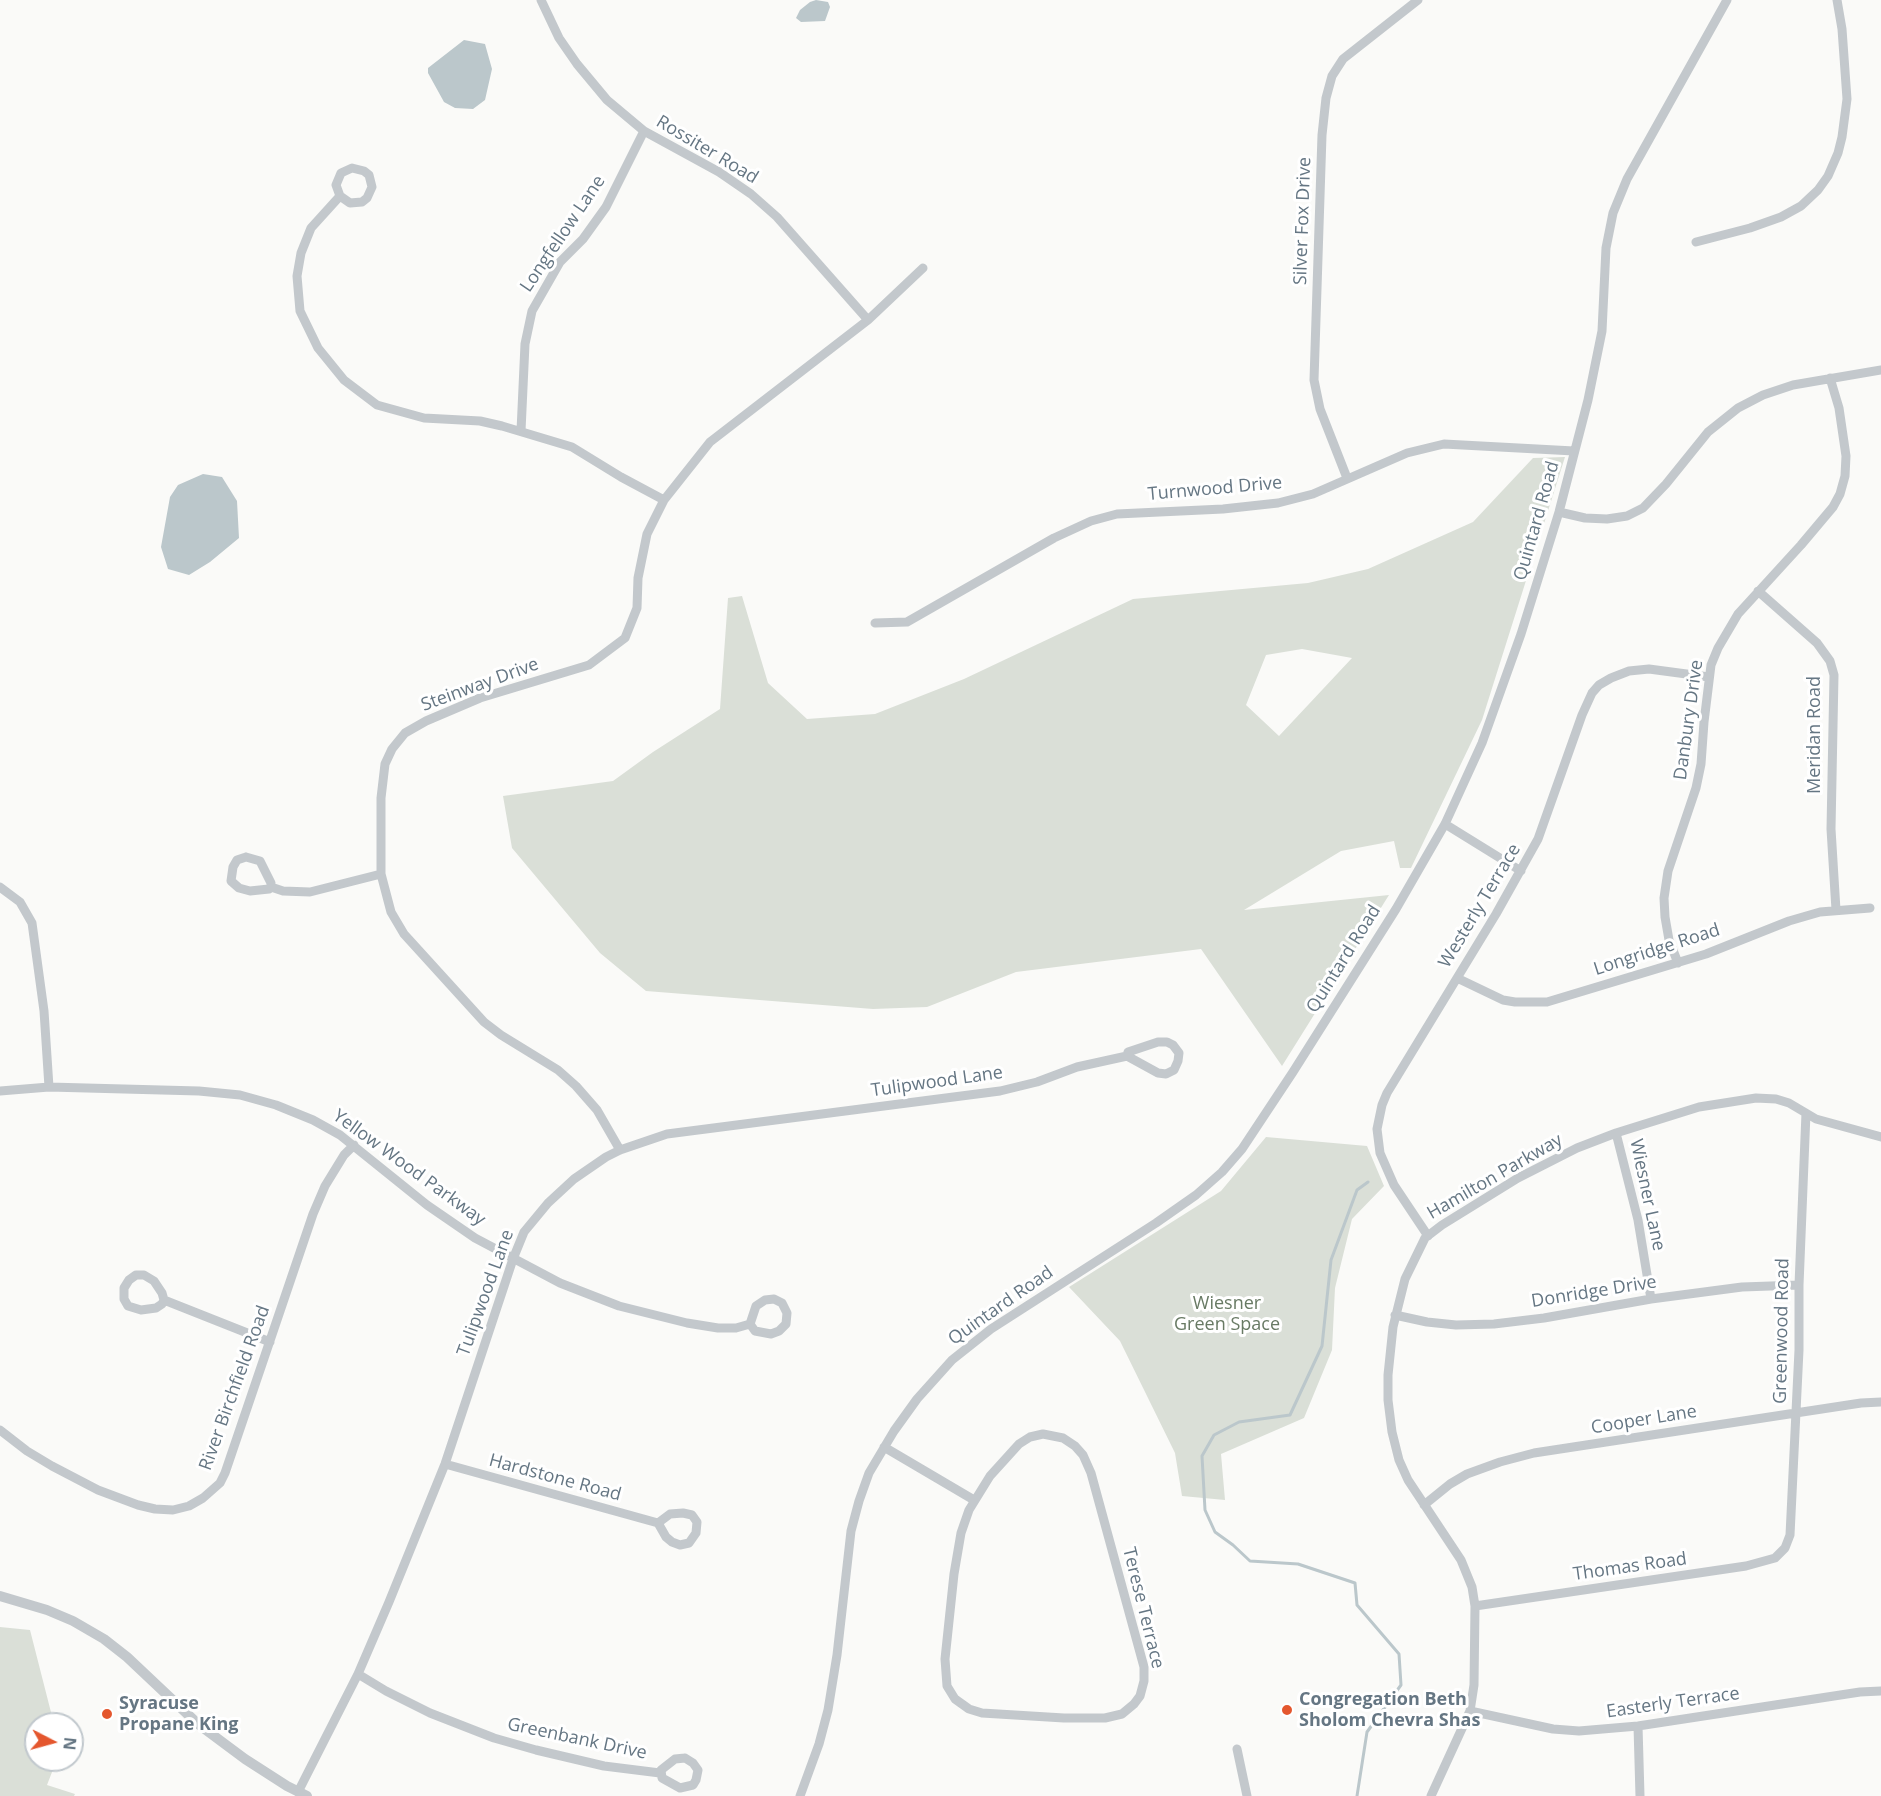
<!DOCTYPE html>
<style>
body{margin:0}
#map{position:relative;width:1881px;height:1796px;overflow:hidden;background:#fafaf8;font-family:"Open Sans",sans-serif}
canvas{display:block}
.north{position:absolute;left:24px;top:1712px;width:60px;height:60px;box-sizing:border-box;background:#fff;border:2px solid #c1c8cd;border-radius:50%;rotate:96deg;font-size:16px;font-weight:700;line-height:24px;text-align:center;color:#657683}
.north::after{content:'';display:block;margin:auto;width:21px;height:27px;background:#e4572e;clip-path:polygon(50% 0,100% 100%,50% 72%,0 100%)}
</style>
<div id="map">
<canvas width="1881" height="1796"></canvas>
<div class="north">N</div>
</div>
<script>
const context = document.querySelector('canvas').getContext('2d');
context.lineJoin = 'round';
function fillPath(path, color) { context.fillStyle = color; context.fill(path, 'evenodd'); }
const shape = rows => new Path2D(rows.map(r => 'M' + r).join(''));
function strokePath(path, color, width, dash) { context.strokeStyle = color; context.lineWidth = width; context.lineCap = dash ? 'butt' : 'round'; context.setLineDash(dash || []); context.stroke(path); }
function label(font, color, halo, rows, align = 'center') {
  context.font = font + ' "Open Sans",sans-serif'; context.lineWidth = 6; context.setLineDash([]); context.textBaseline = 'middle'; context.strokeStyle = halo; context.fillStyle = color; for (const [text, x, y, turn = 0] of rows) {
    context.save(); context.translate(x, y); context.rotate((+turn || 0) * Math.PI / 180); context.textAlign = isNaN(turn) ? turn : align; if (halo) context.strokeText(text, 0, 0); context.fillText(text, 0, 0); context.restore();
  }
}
const green = shape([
 [1565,457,1482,720,1411,868,1400,868,1394,841,1341,851,1244,910,1389,895,1282,1066,1201,949,1016,972,927,1007,873,1009,646,991,600,953,512,848,503,796,613,781,653,752,720,709,728,598,742,596,768,683,807,719,875,714,964,679,1133,599,1308,583,1368,569,1473,522,1533,458],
 [1302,649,1352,658,1279,736,1246,705,1266,655],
 [1266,1137,1367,1146,1384,1186,1352,1219,1335,1288,1332,1350,1304,1418,1221,1454,1225,1500,1182,1496,1175,1453,1120,1341,1069,1287,1221,1191],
 [0,1627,30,1630,54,1724,36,1724,36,1760,54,1760,54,1767,47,1785,75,1794,74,1796,0,1796]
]);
const water = shape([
 [816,0,828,2,830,7,825,21,801,22,796,18,800,10,810,2],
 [464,40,485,44,492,69,485,100,473,109,455,108,444,102,428,73,428,68],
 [203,474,222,477,237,501,239,538,210,562,189,575,168,569,161,547,170,497,178,485]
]);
const stream = shape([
 [1357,1796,1367,1732,1401,1685,1399,1654,1357,1605,1355,1583,1298,1564,1250,1561,1233,1545,1215,1532,1205,1510,1202,1456,1214,1435,1239,1422,1290,1415,1322,1346,1331,1260,1357,1190,1368,1182]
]);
const minor = shape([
 [541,0,559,38,577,64,607,100,644,131,719,172,751,194,777,217,868,320],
 [340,196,350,203,362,202,367,198,372,187,369,175,364,171,352,168,341,173,336,185,340,196,311,228,301,253,297,276,300,311,318,348,344,380,377,405,424,418,480,421,502,426,572,447,621,477,664,500],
 [1696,242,1750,228,1781,217,1801,206,1818,190,1828,176,1838,153,1842,137,1847,99,1842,29,1837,0],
 [521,431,525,344,532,311,560,262,583,239,606,207,644,131],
 [1347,478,1320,409,1314,380,1322,135,1326,98,1332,76,1343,59,1418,0],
 [1559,512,1585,518,1607,519,1627,516,1643,508,1666,484,1708,432,1738,408,1763,395,1793,385,1881,370],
 [1758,591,1817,643,1830,661,1834,675,1831,829,1836,910],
 [875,623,907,622,1054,538,1091,521,1117,514,1223,509,1278,503,1313,494,1407,453,1444,444,1574,451],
 [1445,824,1521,871],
 [246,857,260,861,271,883,271,887,269,889,250,891,239,888,231,881,233,867,237,860,246,857],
 [0,887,20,902,32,923,44,1011,49,1087],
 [271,887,283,891,310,892,381,874],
 [1678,963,1669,940,1665,917,1664,898,1668,871,1696,788,1701,764,1704,722,1711,665,1718,648,1738,614,1801,545,1833,507,1840,494,1845,476,1846,456,1839,408,1830,378],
 [1457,978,1503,1000,1515,1002,1547,1002,1706,954,1789,921,1820,912,1870,908],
 [1158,1042,1167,1042,1173,1045,1179,1053,1178,1061,1174,1070,1166,1074,1158,1073,1127,1056,1128,1052,1158,1042],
 [0,1091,49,1087,199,1091,240,1095,276,1105,313,1120,340,1135,427,1205,475,1238,560,1283,619,1306,687,1323,718,1328,736,1328,750,1324],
 [1616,1133,1638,1220,1651,1299],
 [620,1150,597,1110,576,1086,558,1070,501,1035,484,1022,404,934,391,912,381,874,381,798,385,764,392,749,405,733,426,721,480,698,589,665,625,638,637,608,638,578,647,534,664,500,710,442,868,320,923,268],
 [1428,1236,1394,1185,1380,1153,1377,1129,1382,1105,1387,1093,1496,914,1538,839,1582,715,1592,693,1599,685,1611,678,1629,671,1649,669,1709,677],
 [136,1275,144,1275,154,1281,162,1293,164,1300,162,1304,156,1308,141,1310,128,1306,124,1299,124,1288,129,1280,136,1275],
 [774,1299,782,1303,787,1313,786,1324,779,1331,771,1334,755,1331,750,1324,756,1306,765,1300,774,1299],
 [164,1300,270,1342],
 [1395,1315,1427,1322,1456,1325,1494,1324,1544,1318,1651,1299,1742,1287,1799,1285],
 [0,1430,27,1451,52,1466,98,1490,138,1505,155,1509,173,1510,189,1506,203,1498,220,1483,225,1473,313,1214,325,1186,344,1155,354,1145],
 [1043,1434,1063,1438,1075,1446,1083,1455,1091,1473,1144,1667,1144,1681,1140,1696,1134,1704,1122,1714,1105,1718,1064,1718,982,1713,969,1709,955,1699,947,1686,945,1659,954,1574,961,1533,969,1510,990,1476,1019,1444,1030,1437,1043,1434],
 [884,1447,974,1500],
 [445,1464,658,1523],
 [1424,1505,1450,1484,1467,1474,1500,1462,1534,1453,1861,1403,1881,1402],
 [683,1513,692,1515,697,1522,696,1533,689,1543,680,1545,672,1542,666,1537,658,1523,670,1514,683,1513],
 [1475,1606,1746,1566,1775,1558,1785,1548,1790,1535,1799,1350,1799,1285,1806,1113],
 [358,1674,386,1691,430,1713,494,1738,536,1750,604,1766,660,1773],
 [1470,1711,1553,1729,1579,1731,1638,1726,1860,1692,1881,1691],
 [1638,1726,1640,1796],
 [1237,1749,1247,1796],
 [685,1758,693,1763,698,1770,696,1780,693,1785,680,1788,662,1778,661,1770,675,1759,685,1758],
 [298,1792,358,1674,389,1602,445,1464,513,1259,524,1232,548,1203,574,1179,606,1157,620,1150,667,1134,1000,1091,1037,1082,1077,1067,1127,1056],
 [800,1796,819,1744,828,1710,837,1655,851,1531,859,1501,869,1473,894,1431,917,1399,952,1360,991,1329,1156,1223,1196,1195,1222,1172,1242,1149,1293,1072,1396,909,1445,824,1482,743,1521,634,1559,512,1588,400,1602,331,1606,248,1613,213,1627,179,1727,0],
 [1431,1796,1470,1711,1474,1685,1475,1606,1472,1587,1461,1560,1408,1480,1399,1460,1392,1432,1388,1400,1388,1375,1393,1327,1405,1279,1425,1238,1442,1225,1518,1178,1577,1148,1616,1133,1699,1107,1756,1098,1776,1099,1789,1103,1816,1119,1881,1137]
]);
const tertiary = shape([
 [0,1596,47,1610,73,1621,104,1639,127,1657,198,1724,245,1759,287,1786,307,1796]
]);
const markers = [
 [1287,1710,6,"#e4572e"],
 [107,1714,6,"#e4572e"]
];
const streetNames = [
 ["Rossiter Road",707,150,31],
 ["Silver Fox Drive",1303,221,-88],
 ["Longfellow Lane",563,234,-56],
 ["Turnwood Drive",1215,489,-5],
 ["Quintard Road",1537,521,-74],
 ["Steinway Drive",480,685,-20],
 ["Danbury Drive",1689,720,-82],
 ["Meridan Road",1815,735,-90],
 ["Westerly Terrace",1480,906,-59],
 ["Longridge Road",1657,950,-18],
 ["Quintard Road",1344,959,-58],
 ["Tulipwood Lane",937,1082,-8],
 ["Yellow Wood Parkway",409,1168,36],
 ["Hamilton Parkway",1495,1177,-30],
 ["Wiesner Lane",1647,1195,78],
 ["Donridge Drive",1594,1292,-9],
 ["Tulipwood Lane",486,1293,-70],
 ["Quintard Road",1001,1306,-35],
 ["Greenwood Road",1782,1331,-89],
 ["River Birchfield Road",235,1388,-70],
 ["Cooper Lane",1644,1420,-9],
 ["Hardstone Road",555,1478,15],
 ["Thomas Road",1630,1567,-8],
 ["Terese Terrace",1143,1608,76],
 ["Easterly Terrace",1673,1703,-8],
 ["Greenbank Drive",577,1739,12]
];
const parkNames = [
 ["Wiesner",1227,1304],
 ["Green Space",1227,1325]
];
const poiNames = [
 ["Congregation Beth",1299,1700],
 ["Sholom Chevra Shas",1299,1721],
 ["Syracuse",119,1704],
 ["Propane King",119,1725]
];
fillPath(green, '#dadfd7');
fillPath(water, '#bbc7cb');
strokePath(stream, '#bbc7cb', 3);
strokePath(minor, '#c3c8cc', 9);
strokePath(tertiary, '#c3c8cc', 10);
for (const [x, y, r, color] of markers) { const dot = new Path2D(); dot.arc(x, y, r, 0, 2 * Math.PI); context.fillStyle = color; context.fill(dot); strokePath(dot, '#fff', 2); }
label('18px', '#657683', '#fff', streetNames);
label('18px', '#687a64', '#fff', parkNames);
label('bold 18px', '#657683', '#fff', poiNames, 'left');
</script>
